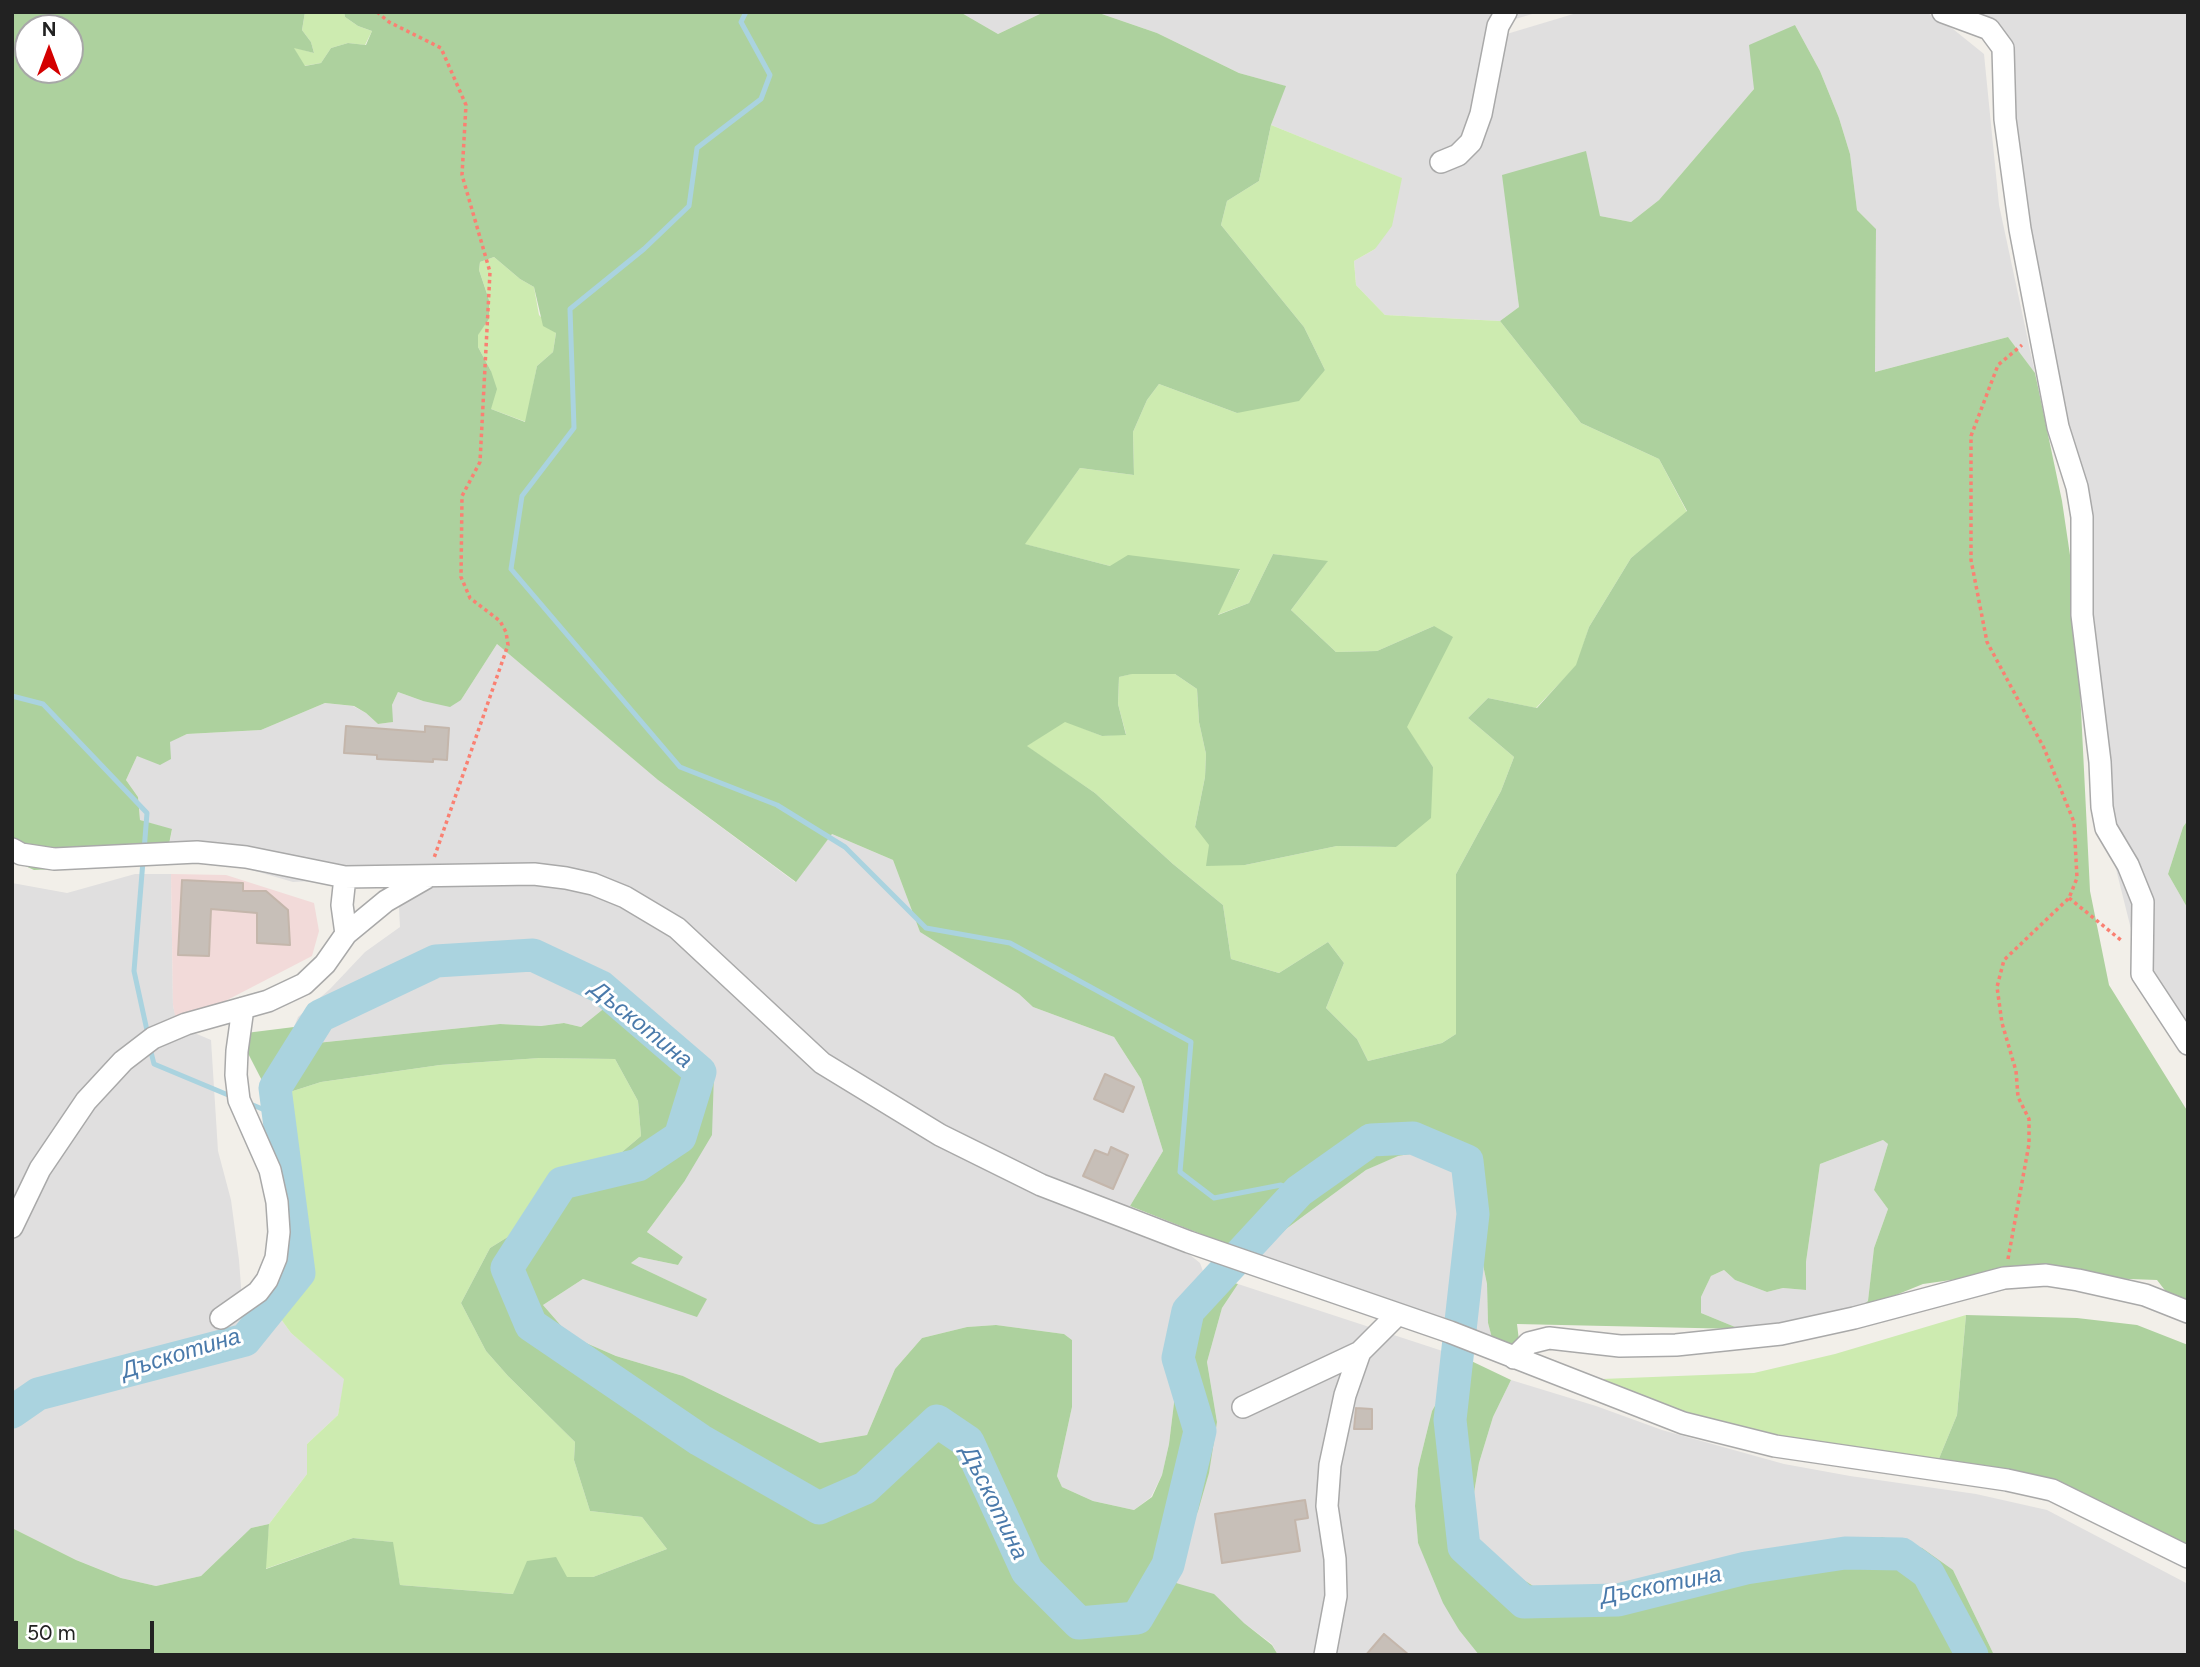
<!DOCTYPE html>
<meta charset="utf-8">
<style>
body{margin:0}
#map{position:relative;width:2200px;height:1667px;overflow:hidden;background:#f2efe9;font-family:Figtree,sans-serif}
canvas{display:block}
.frame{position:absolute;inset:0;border:14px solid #222;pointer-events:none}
.north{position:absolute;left:14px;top:14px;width:70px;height:70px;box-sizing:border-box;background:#fff;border:2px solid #a7a7a7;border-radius:50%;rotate:0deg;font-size:19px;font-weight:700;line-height:28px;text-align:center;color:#222}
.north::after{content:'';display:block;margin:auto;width:24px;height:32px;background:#d40000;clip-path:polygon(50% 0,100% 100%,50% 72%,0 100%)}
.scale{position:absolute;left:14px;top:1621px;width:140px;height:32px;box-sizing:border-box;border:4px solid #222;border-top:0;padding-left:9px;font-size:21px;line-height:24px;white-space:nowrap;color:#222;-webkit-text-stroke:5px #fff;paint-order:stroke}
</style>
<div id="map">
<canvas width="2200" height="1667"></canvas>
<div class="frame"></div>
<div class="north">N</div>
<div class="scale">50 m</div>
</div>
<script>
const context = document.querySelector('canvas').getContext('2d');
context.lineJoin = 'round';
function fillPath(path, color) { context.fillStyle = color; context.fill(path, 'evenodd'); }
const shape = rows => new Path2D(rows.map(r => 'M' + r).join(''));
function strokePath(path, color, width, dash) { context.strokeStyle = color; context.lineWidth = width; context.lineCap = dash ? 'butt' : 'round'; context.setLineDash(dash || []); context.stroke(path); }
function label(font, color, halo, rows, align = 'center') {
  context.font = font + ' Figtree,sans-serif'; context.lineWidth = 6; context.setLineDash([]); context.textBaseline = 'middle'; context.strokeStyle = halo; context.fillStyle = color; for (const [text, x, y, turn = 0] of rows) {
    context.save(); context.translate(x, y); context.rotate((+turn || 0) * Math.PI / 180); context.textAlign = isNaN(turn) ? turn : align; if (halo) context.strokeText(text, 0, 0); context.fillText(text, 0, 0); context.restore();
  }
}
const residential = shape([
 [960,12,1044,12,998,34],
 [1096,12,1539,12,1495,25,1490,39,1580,12,1926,12,1953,29,1984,54,1999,205,2035,373,2008,337,1875,372,1876,229,1857,210,1850,154,1839,118,1820,71,1795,25,1754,89,1659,200,1631,222,1600,216,1503,175,1519,307,1500,321,1385,315,1356,285,1354,261,1375,249,1401,178,1271,125,1285,86,1239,73,1157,33],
 [1950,12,2188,12,2188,820,2183,827,2168,874,2188,909,2188,1054,2135,945,2109,841,2095,664,2095,625,2087,565,2043,334,2007,58],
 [497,644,658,780,795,882,832,834,893,860,920,932,1019,994,1033,1007,1114,1037,1141,1079,1163,1151,1130,1206,1200,1263,1204,1274,1193,1284,1178,1328,1178,1370,1169,1444,1162,1475,1151,1497,1134,1510,1093,1501,1062,1487,1057,1476,1072,1407,1072,1340,1064,1334,996,1325,967,1327,922,1338,895,1369,867,1435,820,1443,683,1376,616,1356,570,1336,543,1305,583,1279,697,1316,706,1299,631,1263,639,1257,678,1265,683,1257,647,1232,684,1182,635,1004,612,1002,581,1027,564,1023,541,1026,500,1024,307,1044,294,1027,298,1017,330,989,365,952,400,927,397,871,350,879,293,882,238,866,184,863,165,864,172,830,140,820,138,797,126,780,137,756,187,734,261,730,325,703,353,706,366,713,378,724,392,722,392,705,398,692,423,701,461,700],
 [135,874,171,874,173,1005,178,1026,211,1040,218,1151,231,1200,239,1260,244,1325,278,1315,291,1333,345,1379,338,1415,307,1444,307,1474,269,1524,251,1528,201,1576,156,1586,121,1578,76,1560,12,1528,12,883,67,893],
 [1883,1140,1888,1144,1874,1190,1888,1209,1874,1248,1868,1302,1854,1312,1740,1329,1701,1313,1701,1297,1711,1276,1724,1270,1735,1280,1767,1292,1783,1288,1806,1290,1806,1262,1820,1164],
 [1432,1150,1454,1152,1466,1159,1476,1171,1479,1189,1475,1226,1487,1284,1488,1323,1492,1338,1259,1257,1286,1229,1366,1170,1397,1156],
 [1238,1284,1467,1359,1449,1381,1432,1411,1418,1468,1415,1506,1418,1543,1459,1630,1479,1655,1278,1655,1272,1644,1244,1623,1144,1574,1165,1560,1187,1532,1217,1422,1207,1362,1222,1308],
 [1511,1380,1596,1406,1662,1430,1784,1464,1850,1476,1976,1494,2047,1510,2188,1584,2188,1655,1994,1655,1953,1570,1882,1537,1799,1552,1689,1590,1557,1601,1489,1558,1467,1535,1479,1463,1493,1417]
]);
const commercial = shape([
 [171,874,226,875,314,903,319,931,312,956,177,1026,173,1005]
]);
const grass = shape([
 [305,12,344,12,345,17,358,26,372,31,365,45,348,43,331,48,321,63,304,66,293,47,314,53,311,42,302,30],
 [1271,125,1402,178,1392,226,1375,249,1354,261,1356,285,1385,315,1500,321,1581,423,1659,459,1687,512,1631,558,1589,627,1577,665,1536,708,1488,698,1468,718,1514,757,1501,791,1456,874,1456,1034,1442,1043,1368,1061,1357,1039,1326,1008,1344,963,1328,942,1279,973,1231,959,1223,905,1173,864,1095,793,1026,746,1065,721,1102,736,1126,734,1118,704,1119,677,1131,674,1175,674,1197,689,1199,722,1206,754,1205,777,1195,827,1245,865,1337,846,1396,847,1433,767,1406,727,1434,626,1377,651,1336,652,1291,610,1327,562,1273,554,1249,603,1217,615,1240,570,1110,566,1024,544,1080,468,1134,475,1133,432,1147,400,1159,384,1237,413,1325,370,1304,327,1221,225,1227,201,1259,181],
 [494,257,520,279,534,287,539,315,556,333,553,352,537,366,526,422,491,409,491,371,478,347,478,334,489,319,489,300,479,270,480,262],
 [540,1058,615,1059,638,1101,641,1136,559,1205,490,1248,461,1303,486,1351,508,1376,575,1442,574,1460,590,1511,642,1517,667,1549,593,1577,567,1578,513,1594,400,1585,392,1542,353,1538,265,1569,269,1524,307,1474,307,1444,338,1415,344,1379,291,1333,278,1315,299,1269,273,1145,271,1098,321,1082,440,1065],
 [1966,1315,1957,1415,1938,1461,1719,1426,1602,1379,1754,1373,1835,1354]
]);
const forest = shape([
 [12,12,305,12,302,30,311,42,314,53,294,48,305,66,321,63,331,48,348,43,366,45,372,31,358,26,345,17,344,12,960,12,998,34,1044,12,1096,12,1157,33,1239,73,1286,86,1271,125,1259,181,1227,201,1221,225,1304,327,1325,370,1299,401,1237,413,1159,384,1147,400,1133,432,1134,475,1080,468,1025,544,1110,566,1128,555,1240,569,1218,615,1249,603,1273,554,1328,561,1291,610,1336,652,1377,651,1434,626,1453,637,1407,727,1433,767,1431,818,1396,847,1337,846,1245,865,1206,866,1209,845,1195,827,1205,777,1206,754,1199,722,1197,689,1175,674,1132,674,1119,677,1118,704,1126,735,1102,736,1065,722,1027,746,1095,793,1173,864,1223,905,1231,959,1279,973,1328,942,1344,963,1326,1008,1357,1039,1368,1061,1442,1043,1456,1034,1456,874,1501,791,1514,757,1468,718,1488,698,1537,708,1576,665,1589,627,1631,558,1687,511,1659,459,1581,423,1500,321,1519,307,1502,175,1586,151,1600,216,1631,222,1659,200,1754,89,1749,45,1795,25,1820,71,1839,118,1850,154,1857,210,1876,229,1875,372,2008,337,2035,373,2062,501,2075,589,2090,891,2109,985,2188,1112,2188,1320,2157,1280,1993,1274,1923,1284,1854,1312,1868,1301,1874,1248,1888,1209,1874,1190,1888,1144,1883,1140,1820,1164,1806,1262,1806,1290,1783,1288,1767,1292,1735,1280,1724,1270,1711,1276,1701,1297,1701,1313,1740,1329,1517,1324,1520,1349,1492,1338,1488,1323,1487,1284,1475,1226,1479,1189,1476,1171,1466,1159,1454,1152,1432,1150,1398,1156,1366,1170,1286,1229,1259,1257,1130,1206,1163,1151,1141,1079,1114,1037,1033,1007,1019,994,920,932,893,860,832,834,796,882,658,780,497,644,461,700,450,707,423,701,398,692,392,705,393,722,378,724,366,713,354,706,325,703,261,730,187,734,170,742,171,759,160,765,137,756,126,780,138,797,140,820,172,829,165,864,34,870,12,860],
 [28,28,70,28,70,70,28,70],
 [494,257,520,279,534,287,543,326,556,333,553,352,537,366,525,422,491,409,497,389,491,371,478,347,478,335,489,319,489,300,479,270,480,262],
 [2188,820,2188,909,2168,874,2183,827],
 [612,1002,635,1004,714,1073,712,1135,684,1182,647,1232,683,1257,678,1265,639,1257,631,1263,707,1299,697,1317,583,1279,543,1305,570,1336,616,1356,683,1376,820,1443,867,1435,895,1369,922,1338,967,1327,996,1325,1064,1334,1072,1340,1072,1407,1057,1476,1062,1487,1093,1501,1134,1510,1152,1497,1162,1475,1169,1444,1178,1370,1178,1328,1193,1284,1204,1274,1238,1284,1222,1308,1207,1362,1217,1422,1209,1473,1198,1511,1187,1532,1165,1560,1145,1574,1214,1594,1244,1623,1272,1645,1278,1655,12,1655,12,1528,76,1560,121,1578,156,1586,201,1576,251,1528,269,1524,266,1569,353,1538,393,1542,400,1585,513,1594,527,1561,556,1557,567,1577,593,1577,667,1549,642,1517,590,1511,574,1460,575,1442,508,1376,486,1351,461,1303,490,1248,559,1205,641,1136,638,1101,615,1059,540,1058,440,1065,321,1082,271,1098,238,1034,294,1027,307,1044,500,1024,541,1026,564,1023,581,1027],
 [1966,1315,2077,1318,2137,1325,2188,1345,2188,1557,2060,1487,1938,1461,1957,1415],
 [1467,1359,1511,1380,1493,1417,1479,1463,1467,1535,1489,1558,1557,1601,1689,1590,1799,1552,1882,1537,1922,1548,1953,1570,1994,1655,1479,1655,1459,1630,1443,1603,1418,1543,1415,1506,1418,1468,1432,1411,1449,1381]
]);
const stream = shape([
 [746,12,741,22,770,75,761,99,697,148,689,206,644,249,570,309,574,428,522,496,511,569,680,767,777,805,845,847,926,928,1010,943,1191,1042,1180,1172,1214,1198,1281,1185,1299,1191],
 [12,696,43,704,147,813,144,851],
 [143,861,134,971,148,1035],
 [150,1048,154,1064,233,1097],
 [248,1103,279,1116]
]);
const river = shape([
 [12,1412,38,1394,245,1340,299,1273,275,1088,320,1016,436,961,533,955,601,987,700,1072,680,1137,638,1165,562,1183,507,1268,531,1325,700,1440,819,1508,865,1488,937,1421,968,1442,1027,1571,1079,1623,1137,1618,1168,1565,1200,1431,1178,1358,1188,1311,1299,1191,1371,1140,1413,1138,1467,1161,1473,1214,1450,1420,1464,1547,1524,1602,1618,1600,1746,1568,1845,1553,1902,1554,1928,1573,1972,1655]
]);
const building = shape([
 [346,726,425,732,425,726,449,728,447,760,433,759,433,762,377,759,377,755,344,753,346,726],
 [182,880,243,883,243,891,266,891,288,910,290,945,257,943,257,913,211,909,209,956,178,955,182,880],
 [1105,1074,1134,1087,1123,1112,1094,1099,1105,1074],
 [1111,1147,1128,1155,1113,1189,1083,1176,1095,1150,1108,1155,1111,1147],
 [1356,1408,1372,1409,1372,1429,1354,1429,1356,1408],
 [1305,1500,1308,1518,1295,1520,1300,1551,1222,1563,1215,1514,1305,1500],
 [1384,1634,1409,1655,1366,1655,1384,1634]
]);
const path = shape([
 [377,12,389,22,441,48,466,105,462,175,490,272,480,462,462,496,461,577,470,598,500,621,506,632,508,645,434,858],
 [2069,898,2122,941],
 [2008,1259,2029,1144,2029,1119,2018,1097,2016,1071,2002,1023,1997,987,2004,960,2069,898,2077,878,2074,822,2044,748,1987,642,1971,560,1971,436,1998,365,2022,345]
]);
const minor = shape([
 [1943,12,1989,29,2003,48,2005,119,2020,229,2058,427,2077,487,2082,517,2082,615,2100,762,2102,807,2106,828,2128,865,2143,902,2142,974,2188,1044],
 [1441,162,1458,155,1471,142,1481,114,1498,26,1506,12],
 [12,849,21,854,54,859,197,852,246,857,345,877,534,874,566,878,593,884,625,897,677,928,822,1063,940,1135,1041,1185,1189,1242,1450,1332,1683,1423,1775,1446,2007,1480,2052,1490,2188,1557],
 [345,877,342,905,346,934],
 [12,1227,40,1169,86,1101,123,1061,153,1038,186,1024,268,1001,304,984,325,964,346,934,386,901,426,878],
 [221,1318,258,1292,267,1280,276,1258,279,1232,277,1202,270,1170,239,1100,236,1075,237,1051,243,1008],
 [1514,1358,1529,1343,1549,1338,1620,1346,1676,1345,1781,1334,1854,1318,2004,1278,2046,1275,2078,1280,2145,1295,2188,1312],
 [1243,1407,1360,1352],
 [1325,1655,1336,1596,1335,1559,1327,1506,1330,1465,1345,1395,1360,1352,1397,1315]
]);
const waterNames = [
 ["Дъскотина",641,1025,39],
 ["Дъскотина",181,1354,-17],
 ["Дъскотина",994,1503,64],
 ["Дъскотина",1661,1586,-11]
];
fillPath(residential, '#e0dfdf');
fillPath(commercial, '#f2dad9');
fillPath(grass, '#cdebb0');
fillPath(forest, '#add19e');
strokePath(stream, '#aad3df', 5);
strokePath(river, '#aad3df', 33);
fillPath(building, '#c7bfb8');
strokePath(building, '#c4b6ab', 2);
strokePath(minor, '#a9a9a9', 24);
strokePath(path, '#fa8072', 3.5, [3.5, 3.5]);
strokePath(minor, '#fff', 21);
label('italic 23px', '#4a7aab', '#fff', waterNames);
</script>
